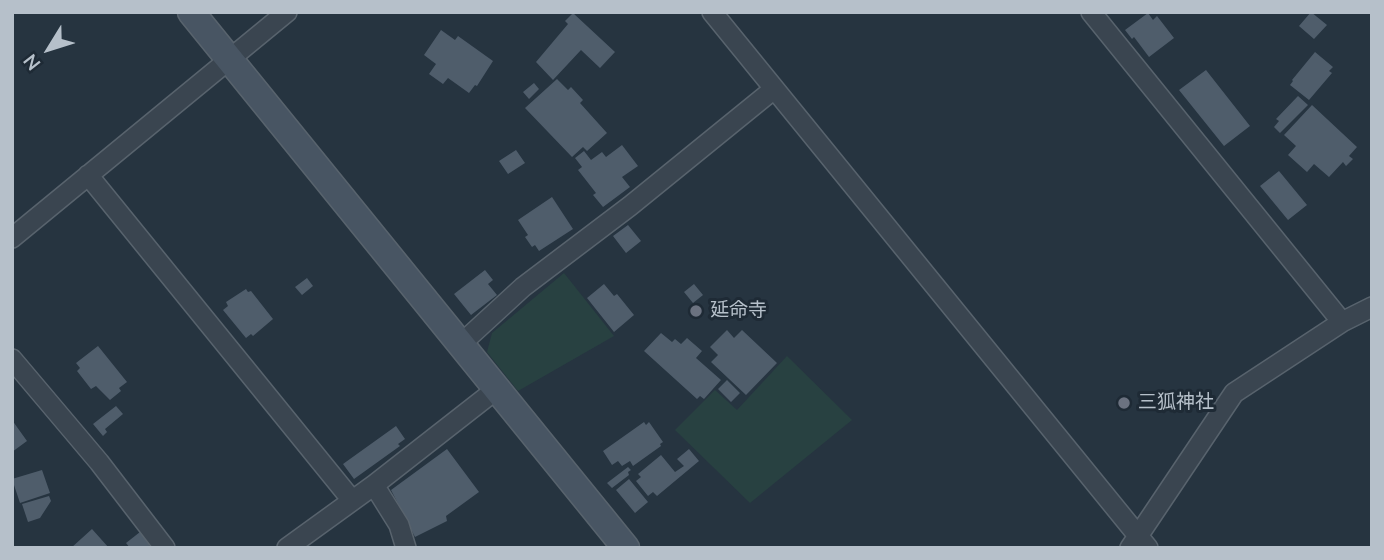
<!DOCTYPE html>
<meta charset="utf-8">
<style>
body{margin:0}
#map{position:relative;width:1384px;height:560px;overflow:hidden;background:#263440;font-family:"Nunito Sans",sans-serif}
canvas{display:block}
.frame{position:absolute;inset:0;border:14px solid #b6c0ca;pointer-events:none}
.north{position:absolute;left:14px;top:14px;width:70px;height:70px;-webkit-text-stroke:5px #1e2a35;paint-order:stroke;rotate:232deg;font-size:19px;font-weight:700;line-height:28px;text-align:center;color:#b6c0ca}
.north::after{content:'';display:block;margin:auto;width:24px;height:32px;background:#b6c0ca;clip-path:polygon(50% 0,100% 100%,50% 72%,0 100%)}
</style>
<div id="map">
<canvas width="1384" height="560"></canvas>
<div class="frame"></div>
<div class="north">N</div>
</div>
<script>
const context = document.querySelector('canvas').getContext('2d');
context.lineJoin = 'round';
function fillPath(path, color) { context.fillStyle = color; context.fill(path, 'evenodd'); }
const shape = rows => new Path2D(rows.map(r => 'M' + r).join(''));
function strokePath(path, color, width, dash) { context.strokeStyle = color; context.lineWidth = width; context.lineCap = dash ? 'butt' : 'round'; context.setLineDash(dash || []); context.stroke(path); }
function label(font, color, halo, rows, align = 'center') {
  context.font = font + ' "Nunito Sans","Noto Sans JP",sans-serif'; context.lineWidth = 6; context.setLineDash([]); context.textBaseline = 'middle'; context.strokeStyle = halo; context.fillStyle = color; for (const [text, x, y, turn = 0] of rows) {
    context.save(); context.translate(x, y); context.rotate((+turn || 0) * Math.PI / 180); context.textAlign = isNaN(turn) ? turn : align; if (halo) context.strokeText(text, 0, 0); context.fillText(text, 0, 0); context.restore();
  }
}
const green = shape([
 [564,273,614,336,518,391,487,352,492,333],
 [787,356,852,420,750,503,675,430,715,390,737,410]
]);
const building = shape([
 [1311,12,1327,25,1314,39,1299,26],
 [573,13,615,52,600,68,581,50,553,80,536,62,568,24,565,21],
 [1148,13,1153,20,1157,16,1174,38,1149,57,1134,37,1132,39,1125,30],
 [441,30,455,40,458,36,493,61,477,86,475,85,469,93,448,78,443,84,429,74,436,64,424,55],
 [1315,52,1333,67,1329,71,1332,73,1309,100,1290,85,1293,81,1292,80],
 [1206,70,1250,126,1224,146,1179,90],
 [557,79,568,90,571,87,583,100,580,103,607,133,587,151,583,147,572,157,525,108],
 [534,83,539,89,529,99,523,92],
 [1298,96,1308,105,1280,133,1274,127,1279,121,1276,119],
 [1312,105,1357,147,1349,156,1353,159,1346,166,1343,162,1329,177,1314,164,1307,172,1288,155,1296,146,1284,135],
 [622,145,638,166,622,177,630,187,603,207,593,195,596,193,578,170,582,167,575,158,584,151,591,160,602,152,606,157],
 [516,150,525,163,508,174,499,161],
 [1279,171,1307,205,1288,220,1260,186],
 [552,197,573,229,539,251,535,245,532,247,525,237,528,235,518,220],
 [628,225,641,241,626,253,613,236],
 [485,270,493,280,488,284,497,295,471,315,454,294],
 [307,278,313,286,302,295,295,287],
 [604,284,614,296,617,294,634,315,614,332,587,298],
 [694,284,703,295,693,303,684,292],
 [246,289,248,292,251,291,273,319,253,336,251,334,246,338,223,310,228,306,226,302],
 [727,330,734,338,742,330,777,363,746,395,711,362,718,355,710,347],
 [661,333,672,342,675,339,681,344,687,338,702,351,696,358,721,380,704,399,700,396,697,399,644,351],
 [98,346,127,382,119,388,121,391,110,400,96,386,91,389,77,371,80,368,76,363],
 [727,380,740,393,731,402,718,389],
 [116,406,123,414,105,429,107,432,103,436,93,424],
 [12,420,27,441,12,452],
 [644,422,646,425,649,422,663,442,660,444,661,446,633,466,630,461,622,466,618,461,612,465,603,451],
 [396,426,405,439,398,444,400,446,354,479,343,464],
 [447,449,479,492,446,516,447,521,415,537,391,490],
 [689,449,699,461,657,496,653,492,648,496,636,481,641,477,638,474,661,455,675,472,684,466,677,459],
 [628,467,631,470,628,472,629,475,612,488,607,483],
 [42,470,50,493,20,503,12,479],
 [629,479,648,502,635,513,616,490],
 [49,496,51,501,40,518,28,522,22,504],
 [92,529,109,548,71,548],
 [140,532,150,545,147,548,130,548,126,543]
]);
const street = shape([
 [712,12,1148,548],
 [1091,12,1342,322],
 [88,175,351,499],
 [12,238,287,12],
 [462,343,523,287,630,206,774,89],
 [12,359,99,462,165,548],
 [374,485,399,525,406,548],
 [287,548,374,485,498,388],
 [1130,548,1234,393,1342,322,1372,307]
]);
const secondary = shape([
 [191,12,626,548]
]);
const markers = [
 [696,311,7,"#6b7280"],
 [1124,403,7,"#6b7280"]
];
const poiNames = [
 ["延命寺",710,311],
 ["三狐神社",1138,403]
];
fillPath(green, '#284141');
fillPath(building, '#4f5d6b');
strokePath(street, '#58636d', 22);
strokePath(secondary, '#58636d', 29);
strokePath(street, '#3a4550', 19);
strokePath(secondary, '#485563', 26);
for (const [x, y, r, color] of markers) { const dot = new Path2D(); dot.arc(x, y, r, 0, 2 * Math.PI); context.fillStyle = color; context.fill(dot); strokePath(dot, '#1e2a35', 2.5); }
label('19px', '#b6c0ca', '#1e2a35', poiNames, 'left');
</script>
